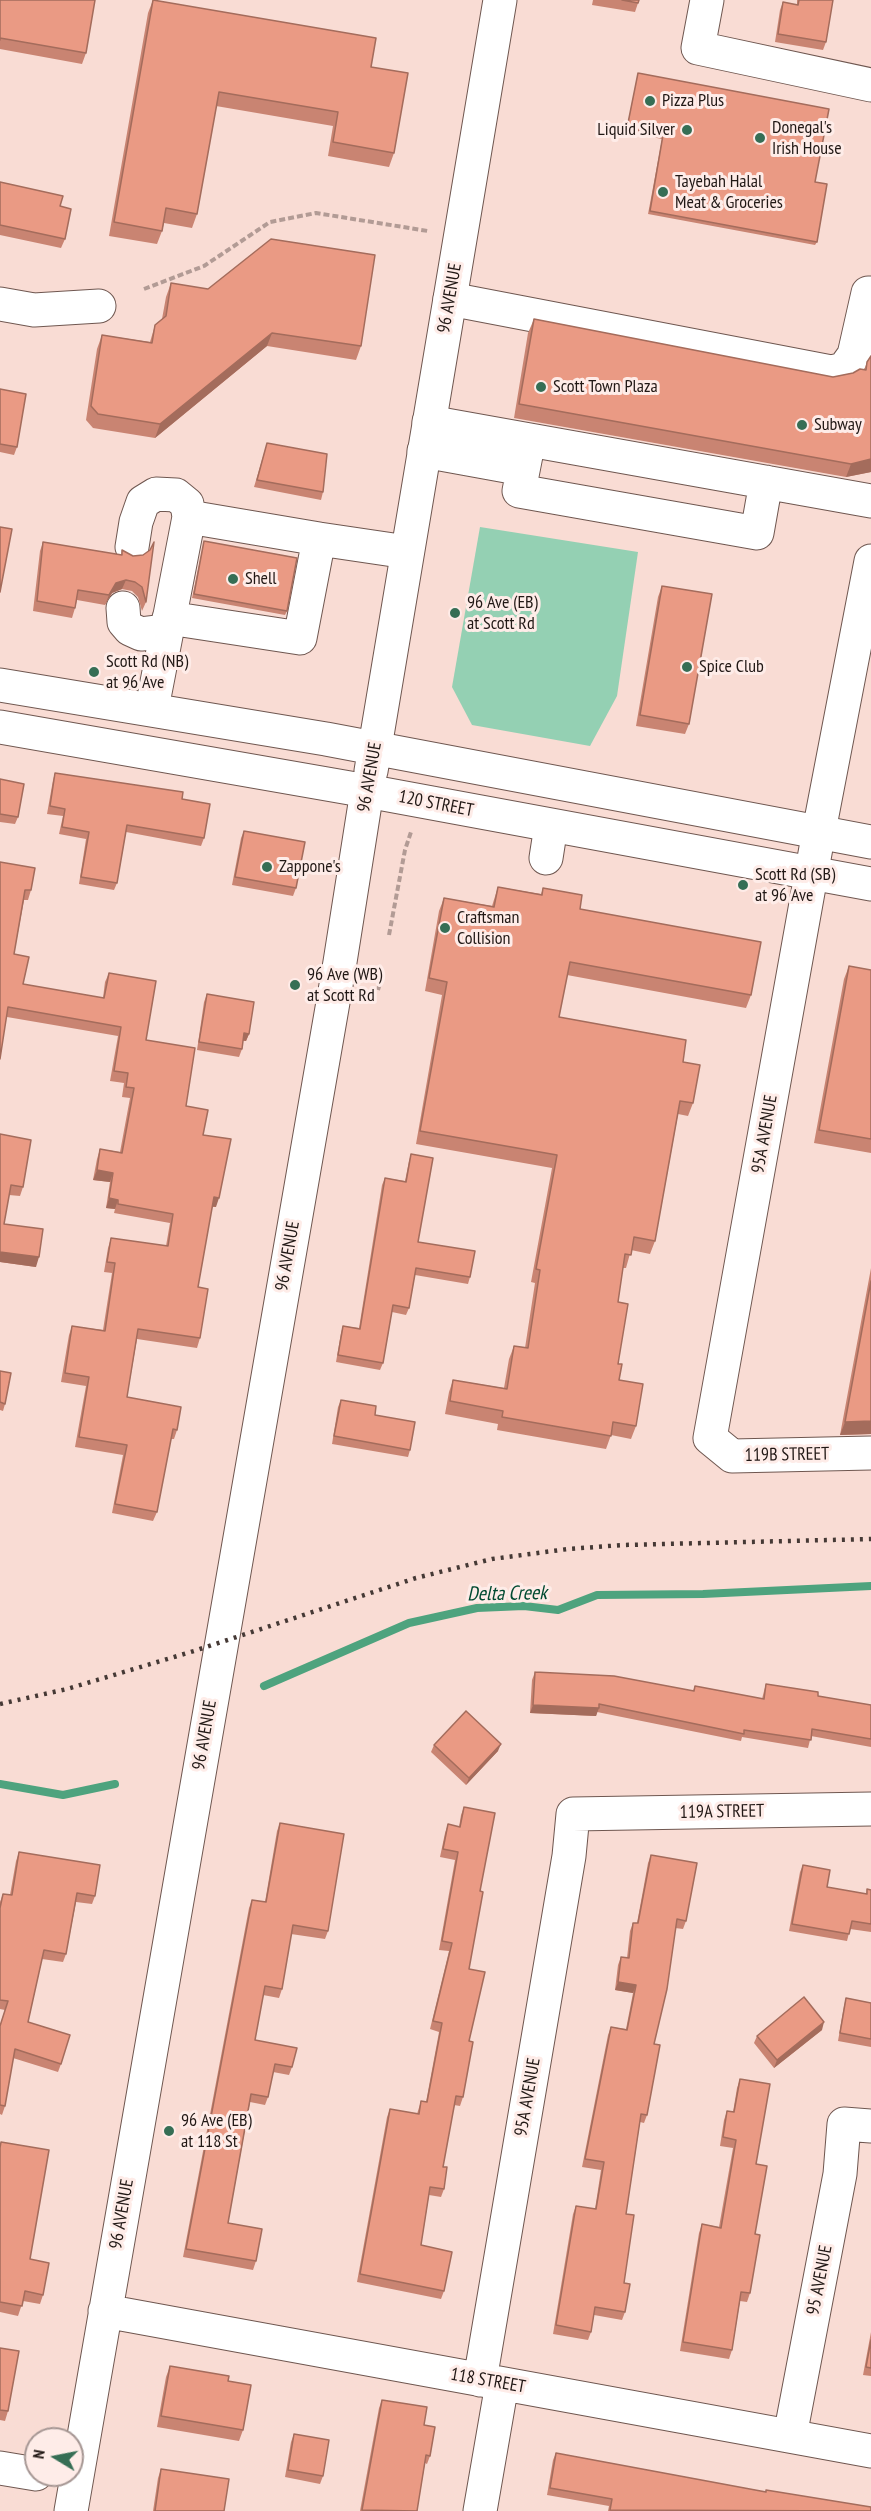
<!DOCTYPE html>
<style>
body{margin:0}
#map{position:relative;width:871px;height:2511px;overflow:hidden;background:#f9dcd4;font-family:"PT Sans Narrow",sans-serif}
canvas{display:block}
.north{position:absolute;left:24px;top:2427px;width:60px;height:60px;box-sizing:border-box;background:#feece8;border:2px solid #a69794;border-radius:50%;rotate:280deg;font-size:16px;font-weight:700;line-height:24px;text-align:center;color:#211815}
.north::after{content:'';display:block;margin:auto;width:21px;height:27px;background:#366e55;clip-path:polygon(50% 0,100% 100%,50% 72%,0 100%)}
</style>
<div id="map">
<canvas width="871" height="2511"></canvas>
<div class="north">N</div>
</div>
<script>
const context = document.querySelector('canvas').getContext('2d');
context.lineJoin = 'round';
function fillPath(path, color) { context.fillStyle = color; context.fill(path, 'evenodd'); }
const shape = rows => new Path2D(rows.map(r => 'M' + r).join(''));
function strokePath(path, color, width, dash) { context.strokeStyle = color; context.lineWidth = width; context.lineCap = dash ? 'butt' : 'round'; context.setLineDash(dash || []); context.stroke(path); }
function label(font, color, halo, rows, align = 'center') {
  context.font = font + ' "PT Sans Narrow",sans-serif'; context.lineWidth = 6; context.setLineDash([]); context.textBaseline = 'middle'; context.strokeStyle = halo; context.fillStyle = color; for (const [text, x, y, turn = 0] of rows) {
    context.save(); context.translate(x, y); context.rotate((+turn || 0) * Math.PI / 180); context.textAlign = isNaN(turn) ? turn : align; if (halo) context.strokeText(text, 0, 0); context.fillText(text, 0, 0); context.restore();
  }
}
const green = shape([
 [480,527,638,552,617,696,590,746,472,725,452,687]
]);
const stream = shape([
 [264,1686,409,1623,477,1608,524,1606,558,1610,597,1595,703,1594,871,1586],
 [0,1784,63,1795,115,1784]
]);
const path = shape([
 [144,289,204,266,270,222,316,213,428,231],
 [389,935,405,850,411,832],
 [378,990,382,976]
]);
const minor = shape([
 [707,0,698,48,871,85],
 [450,299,831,372,844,369,854,355,868,293,871,293],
 [0,304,34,310,99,306],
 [429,422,871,501],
 [529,440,519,491,757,533,766,482],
 [424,451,523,469],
 [132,547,136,522,143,502,156,494,176,495,187,504,189,517],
 [871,561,819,831,710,1438,732,1456,871,1453],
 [123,608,124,622,130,629,141,634,166,631],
 [169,618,300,638,319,539,407,552],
 [152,708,189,517,319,539],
 [546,858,551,826],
 [105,2311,871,2451],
 [480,2380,569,1856,573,1814,871,1809],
 [790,2436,840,2174,844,2124,871,2126],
 [0,2468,36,2474],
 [71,2511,340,962,367,791],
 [480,2511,502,2384]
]);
const major = shape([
 [0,685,326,739,871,842],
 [0,727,367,791,871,884],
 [371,771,500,0]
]);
const rail = shape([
 [0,1704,67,1689,194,1651,416,1578,492,1559,568,1549,623,1545,871,1539]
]);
const wall = shape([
 [0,0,86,53,82,64,0,49],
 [153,0,371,67,394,153,389,167,328,156,333,126,216,106,197,214,192,228,164,223,162,231,157,244,109,236,148,13],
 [593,0,639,0,635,12,592,5],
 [797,0,833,0,826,42,823,50,775,42,780,10,783,2,797,5],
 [638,73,817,242,815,245,648,214,662,139,626,132],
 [0,182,60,206,65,239,61,248,0,235],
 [171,283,361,346,356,360,267,346,155,438,93,428,86,420,97,349,102,335,150,342,155,325,162,319,166,297],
 [534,319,833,377,853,373,864,370,867,362,871,356,871,472,846,477,514,418,528,333],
 [0,389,17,447,14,455,0,452],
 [267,443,323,492,321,500,254,487],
 [204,541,287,611,285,615,192,598],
 [43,542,121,555,122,550,133,556,146,602,142,611,138,597,132,591,122,589,112,593,105,605,77,600,75,608,72,618,33,611,40,551],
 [662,586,689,724,685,734,636,726,658,597],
 [55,773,182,799,204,838,201,846,126,832,117,883,114,890,79,884,86,839,59,834,63,816,47,814,53,780],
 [0,779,18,817,15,824,0,822],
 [244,831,296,888,293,896,232,885,241,838],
 [0,862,31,890,28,900,24,900,14,954,23,984,103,998,105,982,109,973,146,1040,203,1135,216,1207,212,1207,198,1287,200,1338,197,1348,137,1339,127,1397,177,1430,174,1439,171,1439,157,1512,153,1521,112,1513,123,1455,75,1447,86,1386,61,1382,69,1335,72,1326,103,1330,112,1273,104,1272,108,1248,111,1238,166,1246,170,1223,114,1213,115,1209,106,1208,110,1182,93,1180,97,1159,100,1149,120,1152,130,1098,122,1097,124,1083,110,1081,118,1036,7,1017],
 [498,887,541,894,543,888,580,909,751,995,746,1008,567,975,559,1017,683,1062,693,1103,688,1116,678,1114,655,1241,650,1254,631,1250,626,1268,623,1268,618,1302,618,1364,619,1380,636,1426,631,1439,611,1435,606,1449,497,1430,498,1424,445,1414,449,1392,453,1380,504,1388,509,1359,514,1346,525,1348,535,1283,531,1282,552,1168,416,1144,442,995,425,991,439,911,444,898,492,906],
 [849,966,871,970,871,1153,814,1143,844,979],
 [207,994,249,1034,246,1041,243,1041,242,1049,239,1057,197,1050,204,1002],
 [0,1134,23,1187,20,1196,9,1195,4,1224,36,1267,0,1262],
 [411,1154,418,1242,470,1277,468,1284,415,1275,409,1308,406,1315,392,1312,383,1363,380,1370,336,1362,341,1333,343,1326,359,1328,382,1185,385,1178,405,1181,409,1161],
 [871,1268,871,1434,840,1435],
 [0,1371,5,1404,3,1411,0,1410],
 [341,1400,375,1415,410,1450,408,1457,332,1444,338,1407],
 [535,1672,693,1691,695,1686,762,1699,764,1691,766,1684,818,1696,871,1705,871,1747,811,1736,808,1748,742,1737,741,1741,597,1712,596,1716,530,1713,532,1680],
 [434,1745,498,1751,466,1785,431,1752],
 [464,1807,480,1891,469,1969,469,2041,463,2097,460,2106,454,2105,443,2167,444,2189,441,2197,429,2195,421,2245,444,2291,441,2299,357,2282,387,2117,390,2109,417,2114,421,2101,426,2102,439,2032,430,2029,449,1951,439,1950,455,1860,440,1857,445,1833,448,1824,459,1827,461,1815],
 [280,1823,328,1931,325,1939,291,1934,282,1989,279,1998,263,1995,255,2040,292,2067,289,2075,273,2072,268,2097,265,2105,250,2102,228,2223,256,2261,253,2270,183,2257,249,1908,252,1900,265,1902,277,1831],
 [19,1852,95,1896,92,1904,76,1902,66,1954,63,1962,42,1959,28,2022,61,2064,58,2072,13,2058,5,2106,2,2115,0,2114,0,2025,5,2010,0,2009,0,1902,3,1894,10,1895,16,1861],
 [651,1855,686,1921,683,1929,675,1928,654,2044,647,2115,644,2123,640,2122,626,2214,624,2283,625,2312,622,2320,594,2315,591,2332,588,2340,553,2334,573,2214,576,2206,595,2209,601,2170,582,2167,608,2035,611,2027,626,2029,633,1993,615,1990,618,1965,621,1957,627,1958,630,1931,633,1923,637,1923,648,1863],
 [803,1865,827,1887,866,1894,867,1889,871,1890,871,1932,850,1929,847,1941,789,1931,800,1872],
 [846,1998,871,2003,871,2047,838,2041,844,2006],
 [822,2030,774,2068,754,2043,757,2036],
 [740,2079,756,2164,755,2234,750,2293,747,2302,740,2301,732,2350,729,2359,680,2351,699,2233,702,2224,719,2227,733,2148,720,2146,724,2120,727,2111,733,2112,737,2088],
 [1,2142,30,2259,43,2295,40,2304,23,2301,18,2316,0,2312,0,2145],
 [871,2332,871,2376,863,2375],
 [0,2348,8,2411,5,2421,0,2420],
 [170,2366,228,2381,243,2430,239,2441,157,2427,166,2377],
 [382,2400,424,2425,430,2456,427,2464,425,2463,417,2511,360,2511,379,2408],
 [294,2434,323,2476,320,2484,285,2477,291,2442],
 [556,2453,765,2492,871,2511,608,2511,609,2506,547,2495,553,2460],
 [161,2469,224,2511,153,2511,158,2478]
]);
const shadedWall = shape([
 [272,333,267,346,155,438,160,424],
 [871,459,871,472,846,477,851,464],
 [126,580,122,589,112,593,105,605,109,595,116,583],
 [244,1033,249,1034,246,1041,242,1040],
 [97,1170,113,1173,110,1182,93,1180],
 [214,1197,219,1198,216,1207,210,1206],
 [109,1198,118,1200,115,1209,106,1208],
 [0,1252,39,1257,36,1267,0,1262],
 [871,1421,871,1434,840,1435,845,1422],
 [533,1705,599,1708,596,1716,530,1713],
 [501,1744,498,1751,466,1785,469,1778],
 [618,1982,636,1985,633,1993,615,1990],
 [824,2022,822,2030,774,2068,777,2060]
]);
const building = shape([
 [0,0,95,0,86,53,0,38,0,40,0,0],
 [153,0,376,38,371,67,408,73,394,153,333,142,338,112,219,92,197,214,166,208,162,231,114,222,153,0],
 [622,0,639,0,638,3,622,0],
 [799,0,833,0,826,42,778,34,783,2,798,5,799,0],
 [638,73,829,109,815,182,827,184,817,242,650,211,663,135,627,128,638,73],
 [0,182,63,196,60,206,71,209,65,239,0,225,0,182],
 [271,239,375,255,361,346,272,333,160,424,98,414,91,406,102,335,152,343,155,325,166,316,171,283,208,289,271,239],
 [534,319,833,377,853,373,860,369,866,370,867,362,871,356,871,459,851,464,519,404,534,319],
 [0,389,26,394,17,447,0,444,0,389],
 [267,443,327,454,323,492,257,480,267,443],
 [0,527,12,529,0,592,0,527],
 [204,541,297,558,287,611,194,594,204,541],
 [43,542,122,555,122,550,133,556,143,555,150,550,154,542,146,602,142,587,135,582,126,580,116,583,109,595,78,590,75,608,37,601,43,542],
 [662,586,712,594,689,724,640,715,662,586],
 [55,773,183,792,182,799,210,804,204,838,127,825,117,883,81,877,89,832,62,827,65,809,50,806,55,773],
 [0,779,24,784,18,817,0,814,0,779],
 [244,831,305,842,296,888,235,877,244,831],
 [0,862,35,868,31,890,25,890,14,954,29,957,23,984,104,998,109,973,156,981,146,1040,195,1048,186,1106,208,1110,203,1135,231,1139,219,1198,214,1197,198,1287,208,1289,200,1338,138,1329,127,1397,181,1407,177,1430,173,1429,157,1512,115,1504,127,1445,79,1437,89,1377,65,1373,72,1326,105,1331,115,1263,107,1262,111,1238,168,1246,173,1214,118,1204,118,1200,109,1198,113,1173,97,1170,100,1149,122,1153,134,1088,126,1087,128,1073,114,1071,121,1027,8,1007,0,1059,0,862],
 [498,887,542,895,543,888,582,895,580,909,761,942,751,995,570,962,559,1017,686,1040,683,1062,700,1065,693,1103,680,1101,655,1241,634,1237,631,1255,625,1254,618,1302,628,1304,618,1364,622,1364,619,1380,643,1384,636,1426,613,1422,611,1436,502,1417,503,1411,450,1401,453,1380,507,1389,514,1346,528,1348,540,1270,536,1269,557,1155,420,1131,447,982,429,978,444,898,494,907,498,887],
 [849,966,871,970,871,1139,819,1130,849,966],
 [207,994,254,1002,249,1034,244,1033,242,1049,199,1042,207,994],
 [0,1134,31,1140,23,1187,11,1185,4,1224,43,1229,39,1257,0,1252,0,1134],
 [411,1154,433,1158,418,1242,475,1251,470,1277,416,1268,409,1308,393,1305,383,1363,338,1355,343,1326,360,1329,385,1178,406,1182,411,1154],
 [871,1281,871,1421,845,1422,871,1281],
 [0,1371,11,1373,5,1404,0,1402,0,1371],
 [341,1400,376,1406,375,1415,415,1422,410,1450,334,1436,341,1400],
 [535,1672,614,1676,694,1691,695,1686,764,1699,766,1684,818,1692,818,1696,871,1705,871,1739,812,1729,811,1740,744,1730,744,1734,599,1704,599,1708,533,1705,535,1672],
 [466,1711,501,1744,469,1778,434,1745,466,1711],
 [464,1807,495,1813,480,1891,483,1892,469,1969,485,1972,469,2041,473,2042,463,2097,456,2096,443,2167,447,2167,444,2189,430,2187,421,2245,452,2252,444,2291,360,2274,390,2109,419,2114,421,2101,427,2102,442,2023,433,2021,452,1943,442,1941,458,1852,443,1849,448,1824,460,1827,464,1807],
 [280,1823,344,1834,328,1931,293,1925,282,1989,265,1986,255,2040,297,2048,292,2067,275,2064,268,2097,251,2094,228,2223,262,2229,256,2261,186,2249,252,1900,266,1902,280,1823],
 [19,1852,100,1865,95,1896,77,1893,66,1954,44,1950,28,2022,70,2035,61,2064,15,2049,5,2106,0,2105,0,2026,8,2001,0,2000,0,1908,3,1894,12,1895,19,1852],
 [651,1855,697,1863,686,1921,677,1919,667,1989,654,2044,660,2045,647,2115,641,2114,626,2214,634,2215,624,2283,630,2284,625,2312,595,2307,591,2332,556,2325,576,2206,596,2209,604,2162,585,2159,611,2027,627,2030,636,1985,618,1982,621,1957,629,1958,633,1923,638,1923,651,1855],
 [803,1865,830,1870,827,1887,867,1894,867,1889,871,1890,871,1924,852,1921,849,1934,792,1924,803,1865],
 [804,1997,824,2022,777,2060,757,2036,804,1997],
 [846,1998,871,2003,871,2039,840,2033,846,1998],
 [740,2079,770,2084,756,2164,767,2166,755,2234,760,2235,750,2293,741,2292,732,2350,683,2342,702,2224,721,2228,736,2140,723,2137,727,2111,734,2112,740,2079],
 [1,2142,49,2150,30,2259,49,2263,43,2295,25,2291,22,2306,0,2302,0,2148,1,2142],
 [871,2340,871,2368,866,2367,871,2340],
 [0,2348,19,2351,8,2411,0,2410,0,2348],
 [170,2366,229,2376,228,2381,251,2385,243,2430,161,2416,170,2366],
 [382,2400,427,2407,424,2425,435,2427,430,2456,426,2455,417,2511,362,2510,382,2400],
 [294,2434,329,2440,323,2476,288,2470,294,2434],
 [556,2453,766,2492,766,2490,871,2507,871,2511,610,2510,612,2499,550,2488,556,2453],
 [161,2469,229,2479,224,2511,155,2511,161,2469]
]);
const markers = [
 [650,101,6,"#366e55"],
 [687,130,6,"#366e55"],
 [760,138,6,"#366e55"],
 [663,192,6,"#366e55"],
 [541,387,6,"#366e55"],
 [802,425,6,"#366e55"],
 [233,579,6,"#366e55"],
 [455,613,6,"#366e55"],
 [687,667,6,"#366e55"],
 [94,672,6,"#366e55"],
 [267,867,6,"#366e55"],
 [743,885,6,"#366e55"],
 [445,928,6,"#366e55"],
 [295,985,6,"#366e55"],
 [169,2131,6,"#366e55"]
];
const poiNames = [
 ["Pizza Plus",662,101],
 ["Donegal's",772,128],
 ["Irish House",772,149],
 ["Liquid Silver",675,130,"right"],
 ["Tayebah Halal",675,182],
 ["Meat & Groceries",675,203],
 ["Scott Town Plaza",553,387],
 ["Subway",814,425],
 ["Shell",245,579],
 ["96 Ave (EB)",467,603],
 ["at Scott Rd",467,624],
 ["Scott Rd (NB)",106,662],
 ["at 96 Ave",106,683],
 ["Spice Club",699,667],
 ["Zappone's",279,867],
 ["Scott Rd (SB)",755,875],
 ["at 96 Ave",755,896],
 ["Craftsman",457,918],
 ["Collision",457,939],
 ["96 Ave (WB)",307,975],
 ["at Scott Rd",307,996],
 ["96 Ave (EB)",181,2121],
 ["at 118 St",181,2142]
];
const streetNames = [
 ["96 AVENUE",450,298,-80],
 ["96 AVENUE",370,777,-80],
 ["120 STREET",436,804,11],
 ["95A AVENUE",765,1134,-80],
 ["96 AVENUE",288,1256,-80],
 ["119B STREET",787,1455,-1],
 ["96 AVENUE",205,1735,-80],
 ["119A STREET",722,1812,-1],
 ["95A AVENUE",528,2097,-80],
 ["96 AVENUE",122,2214,-80],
 ["95 AVENUE",820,2280,-79],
 ["118 STREET",488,2381,10]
];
const waterNames = [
 ["Delta Creek",507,1594,-1]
];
fillPath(green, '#94d0b3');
strokePath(stream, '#4ea37e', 8);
strokePath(minor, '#6f5750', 35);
strokePath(major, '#6f5750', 35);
strokePath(path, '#b29b95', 4, [6, 3]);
strokePath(minor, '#fff', 33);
strokePath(major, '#fff', 33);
strokePath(rail, '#453935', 4.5, [3, 6]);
fillPath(wall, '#c98472');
fillPath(shadedWall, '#a46c5c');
fillPath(building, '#ea9a84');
strokePath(building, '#a46c5c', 1.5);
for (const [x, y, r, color] of markers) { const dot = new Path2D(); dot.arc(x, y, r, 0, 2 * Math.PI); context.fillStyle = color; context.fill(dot); strokePath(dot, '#feece8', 2); }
label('18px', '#211815', '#feece8', poiNames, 'left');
label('18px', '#211815', '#feece8', streetNames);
label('italic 20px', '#004a31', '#feece8', waterNames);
</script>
